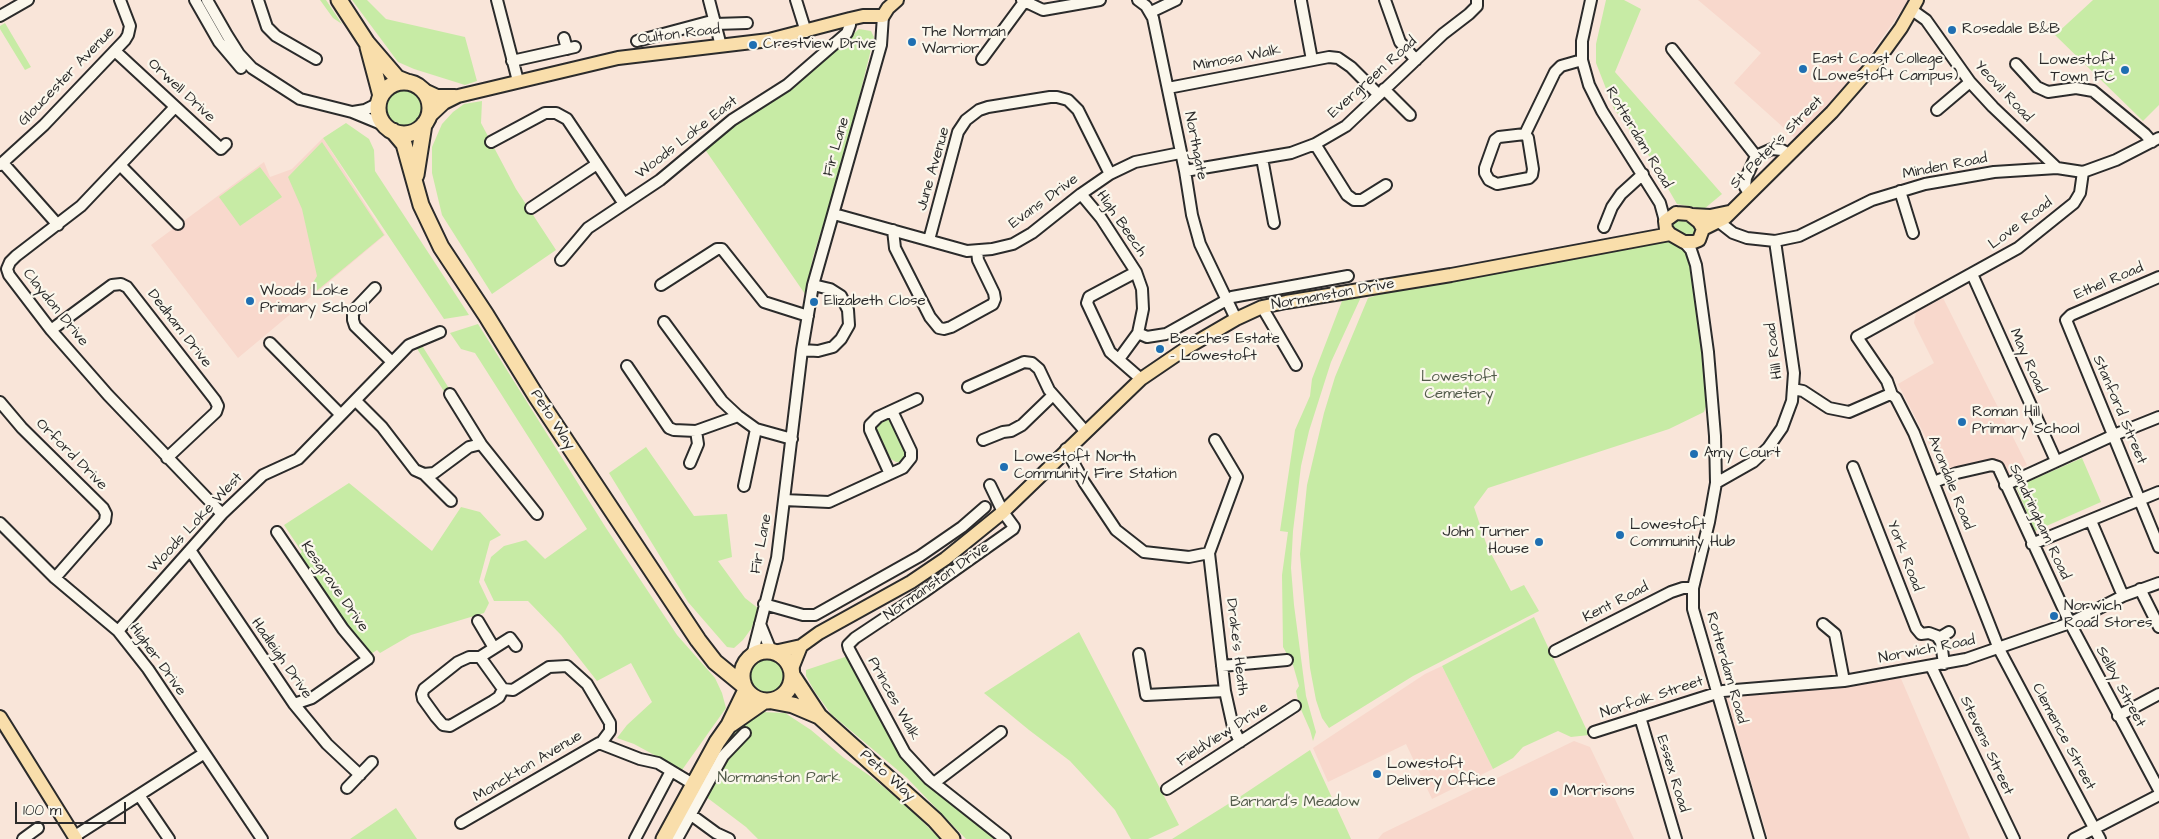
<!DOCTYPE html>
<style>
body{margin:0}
#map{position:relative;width:2159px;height:839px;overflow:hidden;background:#f9e5d9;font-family:"Architects Daughter",sans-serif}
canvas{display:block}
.scale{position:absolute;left:15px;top:802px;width:111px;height:22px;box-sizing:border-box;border:2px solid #2b2b2b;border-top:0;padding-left:6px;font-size:15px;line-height:18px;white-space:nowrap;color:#2b2b2b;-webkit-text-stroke:4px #fbf7ec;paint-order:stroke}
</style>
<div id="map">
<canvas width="2159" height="839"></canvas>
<div class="scale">100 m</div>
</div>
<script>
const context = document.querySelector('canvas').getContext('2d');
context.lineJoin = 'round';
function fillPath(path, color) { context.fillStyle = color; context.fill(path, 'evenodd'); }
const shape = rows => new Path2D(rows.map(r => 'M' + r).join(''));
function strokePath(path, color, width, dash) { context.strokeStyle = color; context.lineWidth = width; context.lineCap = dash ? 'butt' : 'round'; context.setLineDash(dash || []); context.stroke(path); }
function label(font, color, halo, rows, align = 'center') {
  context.font = font + ' "Architects Daughter",sans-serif'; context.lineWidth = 4.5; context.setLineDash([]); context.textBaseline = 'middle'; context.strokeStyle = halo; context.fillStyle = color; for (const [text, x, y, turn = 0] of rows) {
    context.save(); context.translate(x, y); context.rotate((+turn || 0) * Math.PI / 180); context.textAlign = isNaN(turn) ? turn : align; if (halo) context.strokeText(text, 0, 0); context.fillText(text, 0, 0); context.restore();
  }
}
const built = shape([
 [1698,0,1909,0,1870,55,1836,96,1795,138,1734,83,1761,53],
 [323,138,385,235,238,358,151,245,264,162,270,177,292,169],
 [1943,298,2027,465,2008,473,2001,462,1952,471,1937,459,1898,384,1934,363,1914,323,1916,312],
 [1442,666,1493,769,1432,799,1406,744,1328,782,1313,748,1425,674],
 [1899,674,1970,839,1768,839,1725,694],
 [1574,741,1590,747,1634,839,1378,839,1383,833]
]);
const green = shape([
 [320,0,326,0,342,24,333,18],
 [352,0,367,0,386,19,465,37,477,81,465,85,414,69,398,62],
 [1606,0,1624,0,1641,9,1615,72,1722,194,1704,209,1677,204,1646,151,1614,109,1596,63,1596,44],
 [2093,0,2159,0,2159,105,2143,121,2055,35],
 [5,23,31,67,25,70,0,29,0,26],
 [859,29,871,31,874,37,845,155,813,257,805,294,704,148,733,125,791,89],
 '384 108a21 21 0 1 1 42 0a21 21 0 1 1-42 0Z',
 [482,101,481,123,516,189,556,250,492,294,442,215,432,173,432,147,442,124,453,112,464,104],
 [346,123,369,139,374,150,375,171,469,315,444,319,323,138],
 [322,142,384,235,314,293,310,288,317,276,302,209,288,177],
 [260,167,282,197,240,226,219,197],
 [1678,220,1692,223,1697,232,1694,239,1676,235,1670,223],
 [1671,242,1686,252,1690,258,1705,368,1708,401,1704,412,1669,429,1488,488,1474,507,1487,546,1511,591,1524,585,1539,611,1413,676,1329,728,1322,718,1316,700,1310,668,1300,554,1303,524,1307,485,1324,413,1335,377,1368,298,1384,293,1650,243],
 [1361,297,1331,362,1309,431,1301,466,1293,531,1291,568,1294,605,1306,696,1316,732,1313,741,1310,730,1299,705,1296,691,1299,686,1293,665,1283,647,1282,575,1288,532,1280,531,1295,430,1310,396,1312,379,1342,301],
 [478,324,606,528,677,635,715,678,722,693,726,708,682,770,634,744,617,738,627,725,652,702,631,663,597,681,561,635,528,601,494,601,484,580,491,557,504,546,526,540,545,559,587,529,475,353,461,349,450,333],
 [421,344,450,390,445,393,416,347],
 [890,417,908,454,902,462,896,462,891,459,875,427,875,423],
 [646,447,694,516,727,514,732,557,718,561,745,598,759,609,751,629,743,640,734,648,727,647,688,602,609,473],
 [2082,458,2101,502,2035,531,2016,487],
 [349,483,432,551,461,507,480,512,501,535,490,541,479,582,489,603,484,613,411,635,380,653,377,650,371,654,346,628,297,556,302,552,284,525],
 [1534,617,1589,735,1571,737,1558,731,1523,747,1513,758,1493,769,1442,666],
 [1079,632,1179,825,1148,839,1131,839,1115,810,1070,761,1029,730,984,693],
 [848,656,896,747,928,782,995,839,966,839,907,778,831,714,815,692,806,676,806,670],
 '748 676a19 19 0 1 1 38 0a19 19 0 1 1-38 0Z',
 [762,712,785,713,811,730,844,758,870,776,907,806,940,839,758,839,746,827,701,793,721,752,743,721],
 [1310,750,1351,839,1172,839,1241,796],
 [396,808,417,839,350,839]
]);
const minor = shape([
 [195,0,219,42,241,68],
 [207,0,227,35,239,54,252,68,300,99,352,112,386,126],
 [258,0,267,27,276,36,316,59],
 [497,0,518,81],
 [709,0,721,46],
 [796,0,806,32],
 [1022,0,1043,10,1100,0],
 [1138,0,1146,6,1153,18,1185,171,1192,215,1200,244,1236,319],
 [1385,0,1400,42,1416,60],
 [1591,0,1582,41,1582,60,1589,85,1602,111,1660,203,1665,221],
 [1301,1,1312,60],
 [1912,10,1926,20,1970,82,1993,107,2057,168],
 [1151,12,1176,0],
 [0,16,28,0],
 [564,38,567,49],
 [637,41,708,22,715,24,747,23],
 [1672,49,1756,156],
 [115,51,221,149,226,144],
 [982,59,1024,2],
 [512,61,575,47],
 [2016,64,2037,87,2048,92,2076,88,2093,91,2145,134,2152,142],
 [1168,88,1329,57,1338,58,1351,67,1379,95],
 [1384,89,1410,115],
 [175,107,81,206,16,256,10,262,7,269,9,275,51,330,108,395,222,514],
 [1937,110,1970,82],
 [353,112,365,110,379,103],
 [1525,134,1499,137,1495,140,1485,168,1485,173,1489,180,1497,184,1529,178,1532,175,1533,169,1528,138,1525,134,1555,72,1561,66,1582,60],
 [491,142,545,113,556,113,567,119,624,204],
 [1315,144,1347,195,1354,200,1362,200,1386,185],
 [1262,158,1274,223],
 [3,163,58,225],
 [0,165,44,125,125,40,128,35,130,26,120,0],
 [121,166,178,224],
 [1185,171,1291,153,1315,144,1346,126,1443,34,1469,14,1477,6,1477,0],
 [2083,172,2080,193,2074,203,2018,248,1857,337,1887,381,1892,395,1896,398,1914,433,1999,649,2100,839],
 [2083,172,2116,160,2159,138],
 [1900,191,1913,233],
 [1749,193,1745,187,1746,178,1756,156,1772,149,1782,150,1789,154],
 [1081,194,1101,218,1136,272,1142,289,1143,309,1138,333,1119,359],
 [531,208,597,164],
 [834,214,967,251,992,249,1013,244,1032,233,1081,194,1110,174,1135,162,1180,153],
 [1719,222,1733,233,1747,238,1775,241,1799,236,1872,200,1925,184,1994,172,2057,168,2083,172],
 [1604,227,1612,207,1621,194,1643,174],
 [893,230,895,248,930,317,939,328,944,329,951,327,993,304,995,299,994,293,978,260,977,251],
 [929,240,958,132,966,120,979,110,988,107,1050,97,1057,97,1068,100,1078,110,1110,174],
 [1684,242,1691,250,1696,265,1708,352,1715,436,1716,483,1709,522,1693,588,1693,609,1760,839],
 [561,260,588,228,660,180,732,120,787,85,847,33,850,25,850,19],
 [1136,272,1089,297,1087,303,1110,352,1141,379],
 [1972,274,2056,461],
 [2159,277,2071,315,2066,320,2159,547],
 [661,285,717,249,722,249,764,302,808,316],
 [375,288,356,308,353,314,353,320,355,326,392,362],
 [1262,307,1296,365],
 [664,322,722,401,738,416,756,429,792,439],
 [51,330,112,285,121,284,127,287,215,400,218,406,216,412,167,458],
 [1138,333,1147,337,1166,334,1232,297,1348,276],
 [270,343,341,415],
 [802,350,818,351,833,347,841,339,849,325,848,310,841,296,830,289,813,285],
 [627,366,669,428,674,430,696,431,738,416],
 [968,387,1024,362,1032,363,1039,369,1049,390,1085,431],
 [1793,389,1803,391,1829,408,1849,412,1888,395,1892,395],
 [450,394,481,444],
 [356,401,382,427,415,470,424,474,451,501],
 [0,402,22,428,103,508,106,514,105,521,55,578],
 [983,440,1003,432,1011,431,1022,425,1053,395],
 [1066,449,1084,482,1116,530,1144,552,1189,557,1209,553,1237,477,1215,440],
 [690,463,698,444,696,431],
 [1853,467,1916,628,1921,634,1929,633,1937,636,1941,642,1944,664],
 [424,474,434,473,469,447,481,444,537,514],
 [890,474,870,430,870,425,878,417,917,399],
 [1934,482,1957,473,1992,465,1998,467,2070,623,2159,790],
 [1716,483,1753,462,1768,448,1782,428,1792,401,1794,373,1775,241],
 [990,485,1003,512,1014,527,1013,529,924,592,855,638,848,645,849,649,905,753,929,779,1005,839],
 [2005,485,2114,435,2159,417],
 [744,486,756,429],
 [784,500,829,502,903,468,911,458,911,451,892,411],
 [2091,521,2123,596],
 [0,523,55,578,118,631,148,669,262,839],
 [277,532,343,629,368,659,312,698,294,704],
 [2032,544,2159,492],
 [190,550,294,704,327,744,360,775],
 [1209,553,1225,691,1233,727,1240,742],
 [2140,589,2159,627],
 [764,604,803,615,815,615,920,556,962,527,985,507],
 [478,621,494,648],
 [760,624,771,651],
 [1823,624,1835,634,1844,681],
 [118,631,222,514,263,475,298,459,409,345,440,332],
 [1939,638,1949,632],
 [516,646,510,638,480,657,503,689,513,690,549,667,567,666,587,684,610,723,610,731,601,743],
 [1555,651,1671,592,1683,588,1693,588],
 [1139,654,1146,695,1225,691],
 [752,656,777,558,802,350,813,285,881,45,883,16],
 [480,657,469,657,458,662,424,689,422,694,423,699,436,717,443,725,450,726,493,701,499,697,503,689],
 [1222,666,1287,660],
 [1931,666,2014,839],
 [2118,716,2159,694],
 [1640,717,1676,839],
 [1594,732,1723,691,1844,681,1966,659,2070,623,2123,596,2159,583],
 [934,783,1001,732],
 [347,788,372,762],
 [1167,789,1295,706],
 [139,795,169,839],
 [690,814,716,833,729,839],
 [461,823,599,743,640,759,658,763,693,784],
 [75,836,203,754],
 [23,839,38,828],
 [635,839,671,771],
 [677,839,723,756,745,733],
 [2074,839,2159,795]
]);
const major = shape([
 [422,89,437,96,455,96],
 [428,118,444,103,458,96,618,58,769,40,850,19,863,16,883,16,888,8,897,0],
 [1676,213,1689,214,1699,222,1703,229,1699,240,1694,242,1684,242,1670,234,1666,229,1665,221,1676,213],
 [1692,215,1710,216,1729,212],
 [1703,229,1725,218,1832,112,1880,57,1901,28,1917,0],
 [774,652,801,646,819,633,911,582,945,559,1003,512,1141,379,1188,347,1236,319,1262,307,1286,302,1451,275,1670,234],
 [791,671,801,646],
 [0,717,76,839]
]);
const highway = shape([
 [339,0,367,43,397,78,407,82],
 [368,47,381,96],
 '378 108a26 26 0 1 1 52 0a26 26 0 1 1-52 0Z',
 [393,131,404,144,421,205,441,247,486,315,536,396,698,640,715,662,743,685],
 [416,175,424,124],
 '742 676a25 25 0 1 1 50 0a25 25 0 1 1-50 0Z',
 [792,675,819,716],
 [772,701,793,705,819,716,935,820,952,839],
 [731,724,764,701],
 [664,839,717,742,729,725,746,690]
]);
const markers = [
 [1952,30,5,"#1f6fb2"],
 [912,42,5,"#1f6fb2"],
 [753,45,5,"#1f6fb2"],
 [1803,69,5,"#1f6fb2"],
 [2125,70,5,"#1f6fb2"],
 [250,301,5,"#1f6fb2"],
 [814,302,5,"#1f6fb2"],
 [1160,349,5,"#1f6fb2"],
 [1962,422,5,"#1f6fb2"],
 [1694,454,5,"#1f6fb2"],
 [1004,467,5,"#1f6fb2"],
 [1620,535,5,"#1f6fb2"],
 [1539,542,5,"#1f6fb2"],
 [2054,616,5,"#1f6fb2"],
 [1377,774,5,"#1f6fb2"],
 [1554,792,5,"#1f6fb2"]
];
const poiNames = [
 ["Rosedale B&B",1962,30],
 ["The Norman",922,33],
 ["Warrior",922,50],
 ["Crestview Drive",763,45],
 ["East Coast College",1813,60],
 ["(Lowestoft Campus)",1813,77],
 ["Lowestoft",2115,61,"right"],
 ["Town FC",2115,78,"right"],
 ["Woods Loke",260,292],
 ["Primary School",260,309],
 ["Elizabeth Close",824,302],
 ["Beeches Estate",1170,340],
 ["- Lowestoft",1170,357],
 ["Roman Hill",1972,413],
 ["Primary School",1972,430],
 ["Amy Court",1704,454],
 ["Lowestoft North",1014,458],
 ["Community Fire Station",1014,475],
 ["Lowestoft",1630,526],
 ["Community Hub",1630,543],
 ["John Turner",1529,533,"right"],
 ["House",1529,550,"right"],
 ["Norwich",2064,607],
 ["Road Stores",2064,624],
 ["Lowestoft",1387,765],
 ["Delivery Office",1387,782],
 ["Morrisons",1564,792]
];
const streetNames = [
 ["Oulton Road",679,35,-7],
 ["Mimosa Walk",1237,59,-11],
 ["Gloucester Avenue",67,77,-46],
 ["Evergreen Road",1373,78,-42],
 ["Orwell Drive",181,91,43],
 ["Yeovil Road",2003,92,47],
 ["Woods Loke East",687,138,-38],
 ["Rotterdam Road",1638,138,59],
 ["St Peter's Street",1777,143,-45],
 ["Northgate",1195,146,79],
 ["Fir Lane",837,147,-74],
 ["Minden Road",1945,167,-11],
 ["June Avenue",934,169,-74],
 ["Evans Drive",1044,202,-36],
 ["High Beech",1121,224,55],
 ["Love Road",2021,224,-37],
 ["Ethel Road",2109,282,-23],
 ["Normanston Drive",1333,295,-10],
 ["Claydon Drive",55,308,51],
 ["Dedham Drive",179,329,52],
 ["Hill Road",1775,351,-97],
 ["May Road",2027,361,66],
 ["Stanford Street",2119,410,67],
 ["Peto Way",552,420,57],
 ["Orford Drive",71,455,45],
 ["Avondale Road",1950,483,68],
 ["Sandringham Road",2039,522,65],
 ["Woods Loke West",196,523,-47],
 ["Fir Lane",762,544,-79],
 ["York Road",1904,556,69],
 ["Normanston Drive",937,582,-35],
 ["Kesgrave Drive",334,587,55],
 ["Kent Road",1616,603,-27],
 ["Drake's Heath",1236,647,83],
 ["Norwich Road",1927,650,-11],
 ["Hadleigh Drive",281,659,55],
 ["Higher Drive",157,660,54],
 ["Rotterdam Road",1726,668,74],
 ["Selby Street",2120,687,62],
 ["Norfolk Street",1652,698,-18],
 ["Princes Walk",893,699,61],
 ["FieldView Drive",1223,735,-33],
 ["Clemence Street",2063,737,62],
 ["Stevens Street",1986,746,65],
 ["Monckton Avenue",528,767,-31],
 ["Essex Road",1672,774,73],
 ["Peto Way",887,776,42]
];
const parkNames = [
 ["Lowestoft",1459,378],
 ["Cemetery",1459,395],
 ["Normanston Park",779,779],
 ["Barnard's Meadow",1295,803]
];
fillPath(built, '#f8d8cc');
fillPath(green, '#c7eba5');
strokePath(minor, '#2b2b2b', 14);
strokePath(major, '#2b2b2b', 16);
strokePath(highway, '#2b2b2b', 19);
strokePath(minor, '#fbf7ec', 10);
strokePath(major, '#f9deab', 12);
strokePath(highway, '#f9deab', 15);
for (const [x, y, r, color] of markers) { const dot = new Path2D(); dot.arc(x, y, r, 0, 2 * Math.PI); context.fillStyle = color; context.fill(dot); strokePath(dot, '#fbf7ec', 2); }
label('15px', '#2b2b2b', '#fbf7ec', poiNames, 'left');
label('15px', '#2b2b2b', '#fbf7ec', streetNames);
label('15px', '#525b4a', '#fbf7ec', parkNames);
</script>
